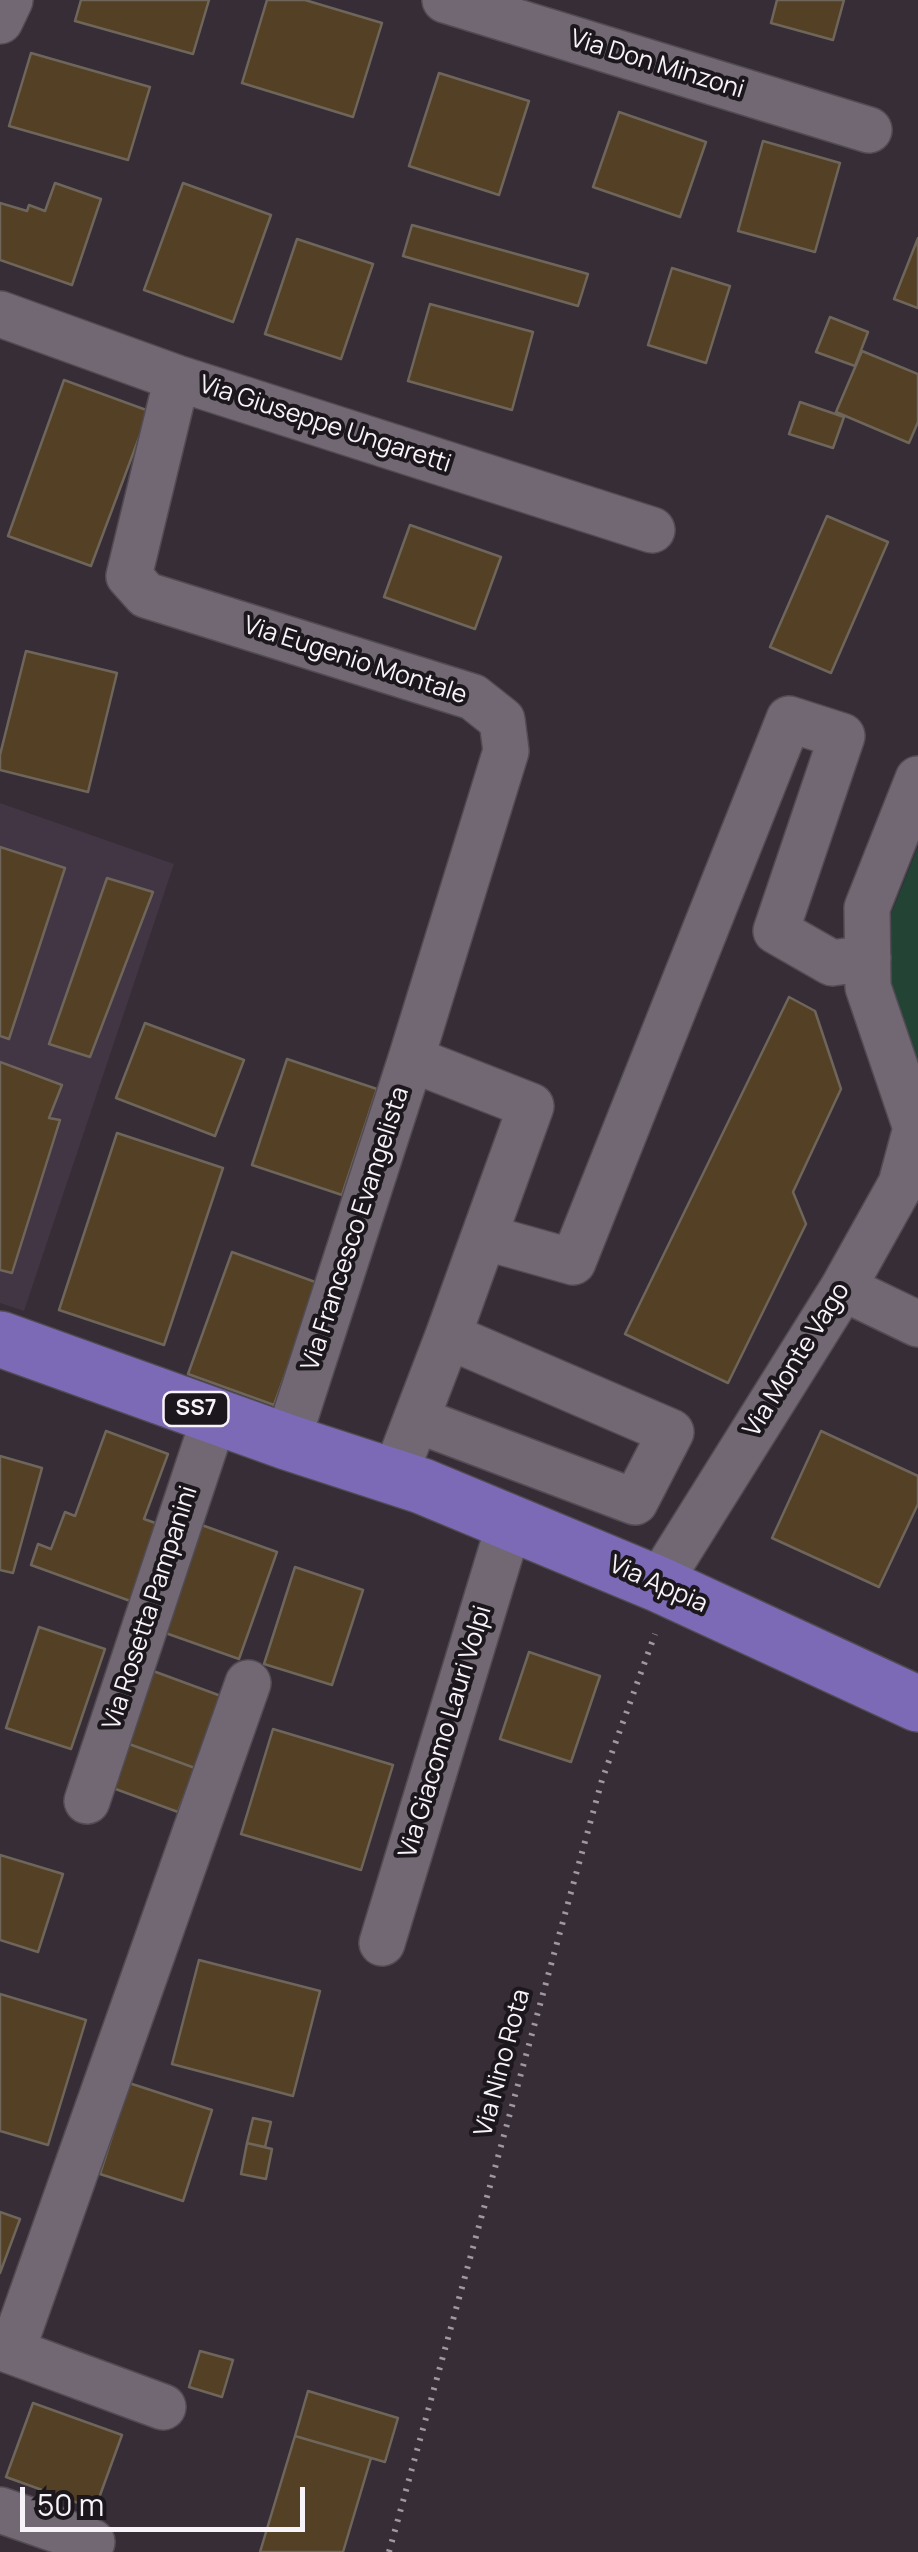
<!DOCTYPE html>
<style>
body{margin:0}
#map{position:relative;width:918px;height:2552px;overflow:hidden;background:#362d37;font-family:Manrope,sans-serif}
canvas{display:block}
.scale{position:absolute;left:20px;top:2487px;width:285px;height:45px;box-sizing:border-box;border:5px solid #f8f2f9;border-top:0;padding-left:12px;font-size:30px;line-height:35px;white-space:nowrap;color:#f8f2f9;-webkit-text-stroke:8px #1b171c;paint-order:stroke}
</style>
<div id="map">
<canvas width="918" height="2552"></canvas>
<div class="scale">50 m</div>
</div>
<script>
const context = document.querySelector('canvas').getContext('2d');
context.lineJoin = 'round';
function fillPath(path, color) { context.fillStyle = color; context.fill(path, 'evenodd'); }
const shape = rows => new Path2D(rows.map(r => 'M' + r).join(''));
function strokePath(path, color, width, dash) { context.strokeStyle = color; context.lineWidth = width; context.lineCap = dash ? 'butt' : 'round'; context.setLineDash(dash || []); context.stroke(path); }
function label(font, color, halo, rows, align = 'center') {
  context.font = font + ' Manrope,sans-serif'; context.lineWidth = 8; context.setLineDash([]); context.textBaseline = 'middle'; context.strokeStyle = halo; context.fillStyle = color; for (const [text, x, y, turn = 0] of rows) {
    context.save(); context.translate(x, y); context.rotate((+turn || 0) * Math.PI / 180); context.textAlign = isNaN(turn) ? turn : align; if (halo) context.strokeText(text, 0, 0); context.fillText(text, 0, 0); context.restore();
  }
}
const built = shape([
 [0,803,174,864,24,1311,0,1303]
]);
const green = shape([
 [918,847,918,1065,889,991,887,924]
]);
const building = shape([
 [81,0,209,0,193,54,75,21,81,0],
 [267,0,305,0,382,23,353,117,242,83,267,0],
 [777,0,844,0,833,40,771,23,777,0],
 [31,53,150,87,128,160,9,126,31,53],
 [439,73,529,101,499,195,409,166,439,73],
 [619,112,706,142,680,217,593,187,619,112],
 [763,141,840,163,815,252,738,231,763,141],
 [55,183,101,199,72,285,0,260,0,203,27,211,29,205,45,211,55,183],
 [183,183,271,215,233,322,144,290,183,183],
 [412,225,588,274,578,306,403,256,412,225],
 [918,238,918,308,894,299,918,238],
 [297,239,373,264,341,359,265,334,297,239],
 [672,268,730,286,706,363,648,345,672,268],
 [430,304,533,332,512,410,408,381,430,304],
 [830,317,868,332,855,366,816,352,830,317],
 [862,351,918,374,918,422,909,443,836,412,862,351],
 [64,380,149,411,91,566,8,536,64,380],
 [800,402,844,417,833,448,789,434,800,402],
 [827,516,888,542,831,673,770,647,827,516],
 [410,525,501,557,475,629,384,597,410,525],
 [26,651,117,673,88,792,0,770,0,755,26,651],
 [0,847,65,868,9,1039,0,1036,0,847],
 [107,878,153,892,90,1057,49,1044,107,878],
 [789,997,815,1011,841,1089,793,1192,806,1224,728,1383,625,1334,789,997],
 [145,1023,244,1060,215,1136,116,1098,145,1023],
 [287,1059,377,1089,342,1195,252,1165,287,1059],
 [0,1062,62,1085,49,1118,60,1120,12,1273,0,1270,0,1062],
 [117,1133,223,1168,164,1345,59,1310,117,1133],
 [232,1252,318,1283,274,1405,188,1374,232,1252],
 [106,1431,168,1454,144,1519,161,1525,133,1602,31,1565,38,1544,51,1549,65,1512,75,1516,106,1431],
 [821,1431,918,1476,918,1504,879,1587,772,1538,821,1431],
 [0,1456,42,1468,13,1573,0,1570,0,1456],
 [196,1523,277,1552,239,1659,157,1630,196,1523],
 [295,1567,363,1590,332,1685,264,1664,295,1567],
 [39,1627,105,1649,71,1749,6,1728,39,1627],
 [529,1652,600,1676,571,1762,500,1739,529,1652],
 [145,1668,221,1696,195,1768,118,1740,145,1668],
 [273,1729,393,1765,361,1870,241,1834,273,1729],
 [118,1740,195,1768,178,1812,102,1784,118,1740],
 [0,1855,63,1874,38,1952,0,1940,0,1855],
 [199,1960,320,1991,293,2096,172,2064,199,1960],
 [0,1994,86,2020,48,2145,0,2131,0,1994],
 [129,2083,212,2110,183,2201,100,2174,129,2083],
 [253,2118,271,2122,265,2147,247,2143,253,2118],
 [247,2143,272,2149,266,2179,241,2174,247,2143],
 [0,2212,20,2219,0,2273,0,2212],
 [200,2351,233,2360,222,2397,189,2387,200,2351],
 [308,2391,398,2418,385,2462,295,2436,308,2391],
 [33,2403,122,2435,95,2509,6,2477,33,2403],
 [295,2436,371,2458,343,2552,260,2552,295,2436]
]);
const path = shape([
 [389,2552,602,1780,655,1634]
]);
const minor = shape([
 [445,0,869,130],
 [0,21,10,0],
 [0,314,177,378,652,530],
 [177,378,129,576,146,595,473,697,502,720,506,751,411,1059],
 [916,1128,868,987,867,908,918,779],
 [484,1237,573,1262,789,719,842,736,776,931,832,963,868,958],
 [843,1288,918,1324],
 [417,1420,635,1502,671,1432,448,1336],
 [287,1442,411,1059,531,1106,448,1336,394,1477],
 [658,1584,843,1288,901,1184,916,1128],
 [87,1801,215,1416],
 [382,1943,510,1522],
 [0,2347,163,2407],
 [12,2351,248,1683],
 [0,2510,92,2542]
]);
const major = shape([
 [0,1339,287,1442,422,1486,658,1584,918,1704]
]);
const shields = [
 [196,1409,65]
];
const shieldNames = [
 ["SS7",196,1409]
];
const streetNames = [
 ["Via Don Minzoni",657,65,17],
 ["Via Giuseppe Ungaretti",325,425,18],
 ["Via Eugenio Montale",355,661,18],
 ["Via Francesco Evangelista",356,1229,-72],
 ["Via Monte Vago",797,1360,-58],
 ["Via Appia",658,1585,24],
 ["Via Rosetta Pampanini",151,1608,-72],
 ["Via Giacomo Lauri Volpi",446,1732,-73],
 ["Via Nino Rota",503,2063,-75]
];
fillPath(built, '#423544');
fillPath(green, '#234335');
fillPath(building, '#534025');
strokePath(building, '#6f665b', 2.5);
strokePath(minor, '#524b53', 48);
strokePath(major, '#524b53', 58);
strokePath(path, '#9f98a0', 6, [2.5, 8]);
strokePath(minor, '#726873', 45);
strokePath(major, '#7c6ab6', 55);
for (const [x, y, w] of shields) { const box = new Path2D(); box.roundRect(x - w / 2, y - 17, w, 34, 8); context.fillStyle = '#1b171c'; context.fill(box); strokePath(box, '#f8f2f9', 2.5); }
label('bold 22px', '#f8f2f9', null, shieldNames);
label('25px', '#f8f2f9', '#1b171c', streetNames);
</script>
